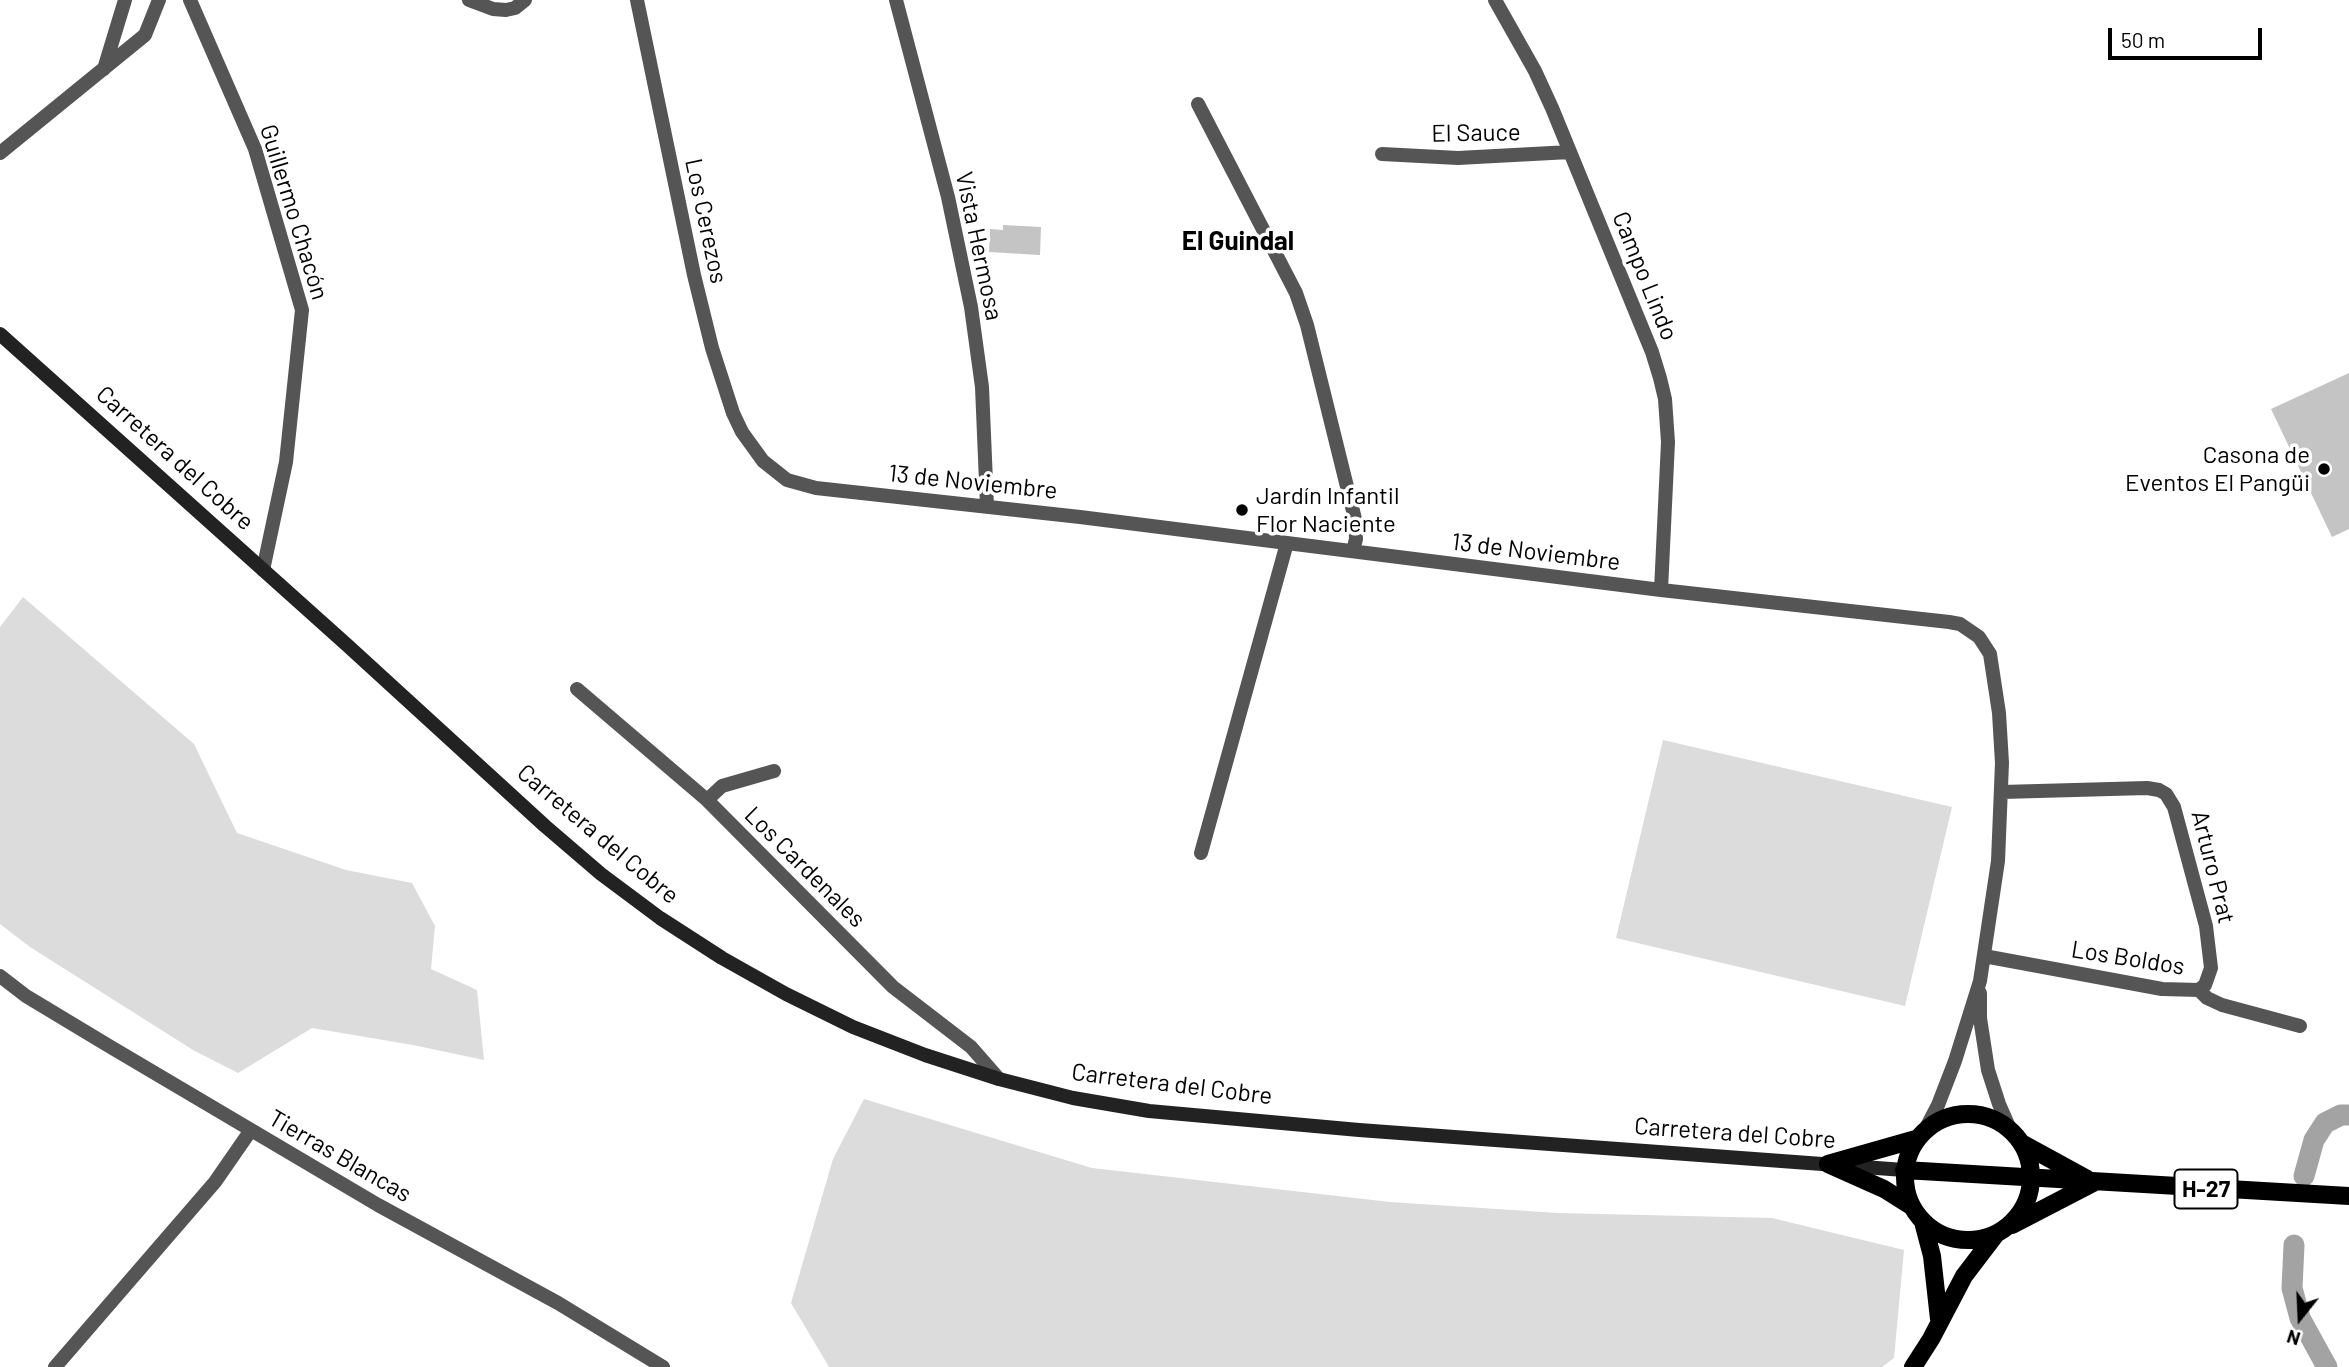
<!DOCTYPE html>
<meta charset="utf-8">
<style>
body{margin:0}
#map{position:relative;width:2349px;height:1367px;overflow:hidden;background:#fff;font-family:Barlow,sans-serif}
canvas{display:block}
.north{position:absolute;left:2265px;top:1283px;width:70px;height:70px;-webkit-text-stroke:5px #fff;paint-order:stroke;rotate:198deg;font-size:19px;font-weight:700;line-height:28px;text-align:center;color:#000}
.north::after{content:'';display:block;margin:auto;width:24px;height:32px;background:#000;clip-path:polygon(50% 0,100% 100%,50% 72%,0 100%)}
.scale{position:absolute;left:2108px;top:28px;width:154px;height:32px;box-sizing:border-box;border:4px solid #000;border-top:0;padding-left:9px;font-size:21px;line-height:24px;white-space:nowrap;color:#000;-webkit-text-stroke:5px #fff;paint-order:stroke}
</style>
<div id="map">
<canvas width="2349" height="1367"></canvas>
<div class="north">N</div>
<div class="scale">50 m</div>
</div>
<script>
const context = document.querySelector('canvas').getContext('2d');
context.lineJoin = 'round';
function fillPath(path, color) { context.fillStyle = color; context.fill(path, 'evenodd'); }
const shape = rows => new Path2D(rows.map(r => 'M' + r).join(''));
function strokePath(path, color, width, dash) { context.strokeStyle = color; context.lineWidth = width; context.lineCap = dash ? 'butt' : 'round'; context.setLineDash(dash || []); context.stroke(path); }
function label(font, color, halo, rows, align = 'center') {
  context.font = font + ' Barlow,sans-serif'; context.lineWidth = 7; context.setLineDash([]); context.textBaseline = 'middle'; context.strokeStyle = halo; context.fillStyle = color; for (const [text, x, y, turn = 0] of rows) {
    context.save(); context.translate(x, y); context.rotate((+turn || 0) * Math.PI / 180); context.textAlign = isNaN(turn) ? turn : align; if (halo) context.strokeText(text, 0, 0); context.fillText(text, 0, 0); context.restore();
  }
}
const green = shape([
 [23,597,194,744,237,833,346,870,412,883,435,926,431,969,477,990,484,1060,413,1045,312,1028,238,1073,193,1050,30,947,0,924,0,627],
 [1663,740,1952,807,1905,1006,1616,938],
 [864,1099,1092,1168,1390,1202,1558,1213,1772,1218,1904,1250,1894,1358,1882,1367,829,1367,791,1303,833,1159]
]);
const canal = shape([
 [2304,1176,2314,1140,2325,1123,2341,1115,2349,1115],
 [2294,1245,2292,1288,2300,1318,2327,1367]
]);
const building = shape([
 [1003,225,1041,227,1040,255,989,252,990,229,1003,230],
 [2349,373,2349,529,2332,537,2271,409]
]);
const minor = shape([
 [190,0,255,149,302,310,286,462,263,570],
 [469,0,493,9,506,10,515,8,525,0],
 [637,0,694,275,712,348,733,413,742,432,763,461,787,480,816,488,1080,517,1661,590,1949,622,1960,624,1979,637,1990,654,1999,713,2002,763,1998,861,1980,981,1955,1061,1938,1105,1925,1130],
 [896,0,948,197,971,307,982,387,987,506],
 [1495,0,1535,71,1552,108,1652,352,1660,378,1665,399,1668,442,1661,590],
 [104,69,125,0],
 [1198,104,1296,293,1307,325,1355,519,1356,539,1353,551],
 [0,153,145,35,159,0],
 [1382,154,1458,158,1570,152],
 [577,689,707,800,893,987,971,1047,999,1079],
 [2002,792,2147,788,2159,790,2166,794,2174,807,2206,926,2211,968,2205,985,2199,990],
 [707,800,722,786,774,771],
 [1201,853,1287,543],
 [1984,956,2162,989,2199,990,2207,998,2222,1005,2300,1026],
 [0,976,26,996,109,1046,378,1205,558,1303,663,1367],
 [1980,993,1980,1018,1988,1070,1999,1104,2010,1129],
 [55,1367,215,1182,251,1130]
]);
const secondary = shape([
 [0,334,347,645,545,826,601,874,660,918,722,958,786,994,853,1027,925,1055,999,1079,1073,1098,1149,1111,1359,1130,1904,1170]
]);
const primary = shape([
 '1905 1177a63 63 0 1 1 126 0a63 63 0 1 1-126 0Z',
 [2023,1144,2087,1179],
 [1828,1164,1884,1189,1911,1206],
 [1828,1164,1916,1139],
 [1904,1170,2349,1196],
 [1923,1222,1932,1256,1939,1319],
 [2012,1225,2093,1183],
 [1913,1367,1931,1339,1964,1276,1996,1234]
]);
const markers = [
 [2324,469,7,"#000"],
 [1242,510,7,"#000"]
];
const shields = [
 [2206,1189,63]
];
const shieldNames = [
 ["H-27",2206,1189]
];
const streetNames = [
 ["El Sauce",1476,133,-1],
 ["Guillermo Chacón",294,212,73],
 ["Los Cerezos",706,221,78],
 ["Vista Hermosa",979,246,78],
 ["Campo Lindo",1645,276,68],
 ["Carretera del Cobre",175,458,42],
 ["13 de Noviembre",973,482,6],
 ["13 de Noviembre",1536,552,7],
 ["Carretera del Cobre",598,834,40],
 ["Los Cardenales",805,867,45],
 ["Arturo Prat",2213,867,76],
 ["Los Boldos",2128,958,9],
 ["Carretera del Cobre",1172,1084,7],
 ["Carretera del Cobre",1735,1133,4],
 ["Tierras Blancas",340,1156,30]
];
const poiNames = [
 ["Casona de",2310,455],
 ["Eventos El Pangüi",2310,483],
 ["Jardín Infantil",1256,496,"left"],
 ["Flor Naciente",1256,524,"left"]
];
const neighbourhoodNames = [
 ["El Guindal",1238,241]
];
fillPath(green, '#dcdcdc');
strokePath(canal, '#a3a3a3', 21);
fillPath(building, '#c4c4c4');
strokePath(minor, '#555', 14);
strokePath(secondary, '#222', 14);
strokePath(primary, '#000', 18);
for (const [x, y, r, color] of markers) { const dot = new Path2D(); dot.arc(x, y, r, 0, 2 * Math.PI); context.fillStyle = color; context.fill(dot); strokePath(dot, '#fff', 2.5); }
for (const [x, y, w] of shields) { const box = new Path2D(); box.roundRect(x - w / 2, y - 19.5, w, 39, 5); context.fillStyle = '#fff'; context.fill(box); strokePath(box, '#000', 2); }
label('bold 23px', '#000', null, shieldNames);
label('24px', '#000', '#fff', streetNames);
label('24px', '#000', '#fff', poiNames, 'right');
label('bold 26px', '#000', '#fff', neighbourhoodNames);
</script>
